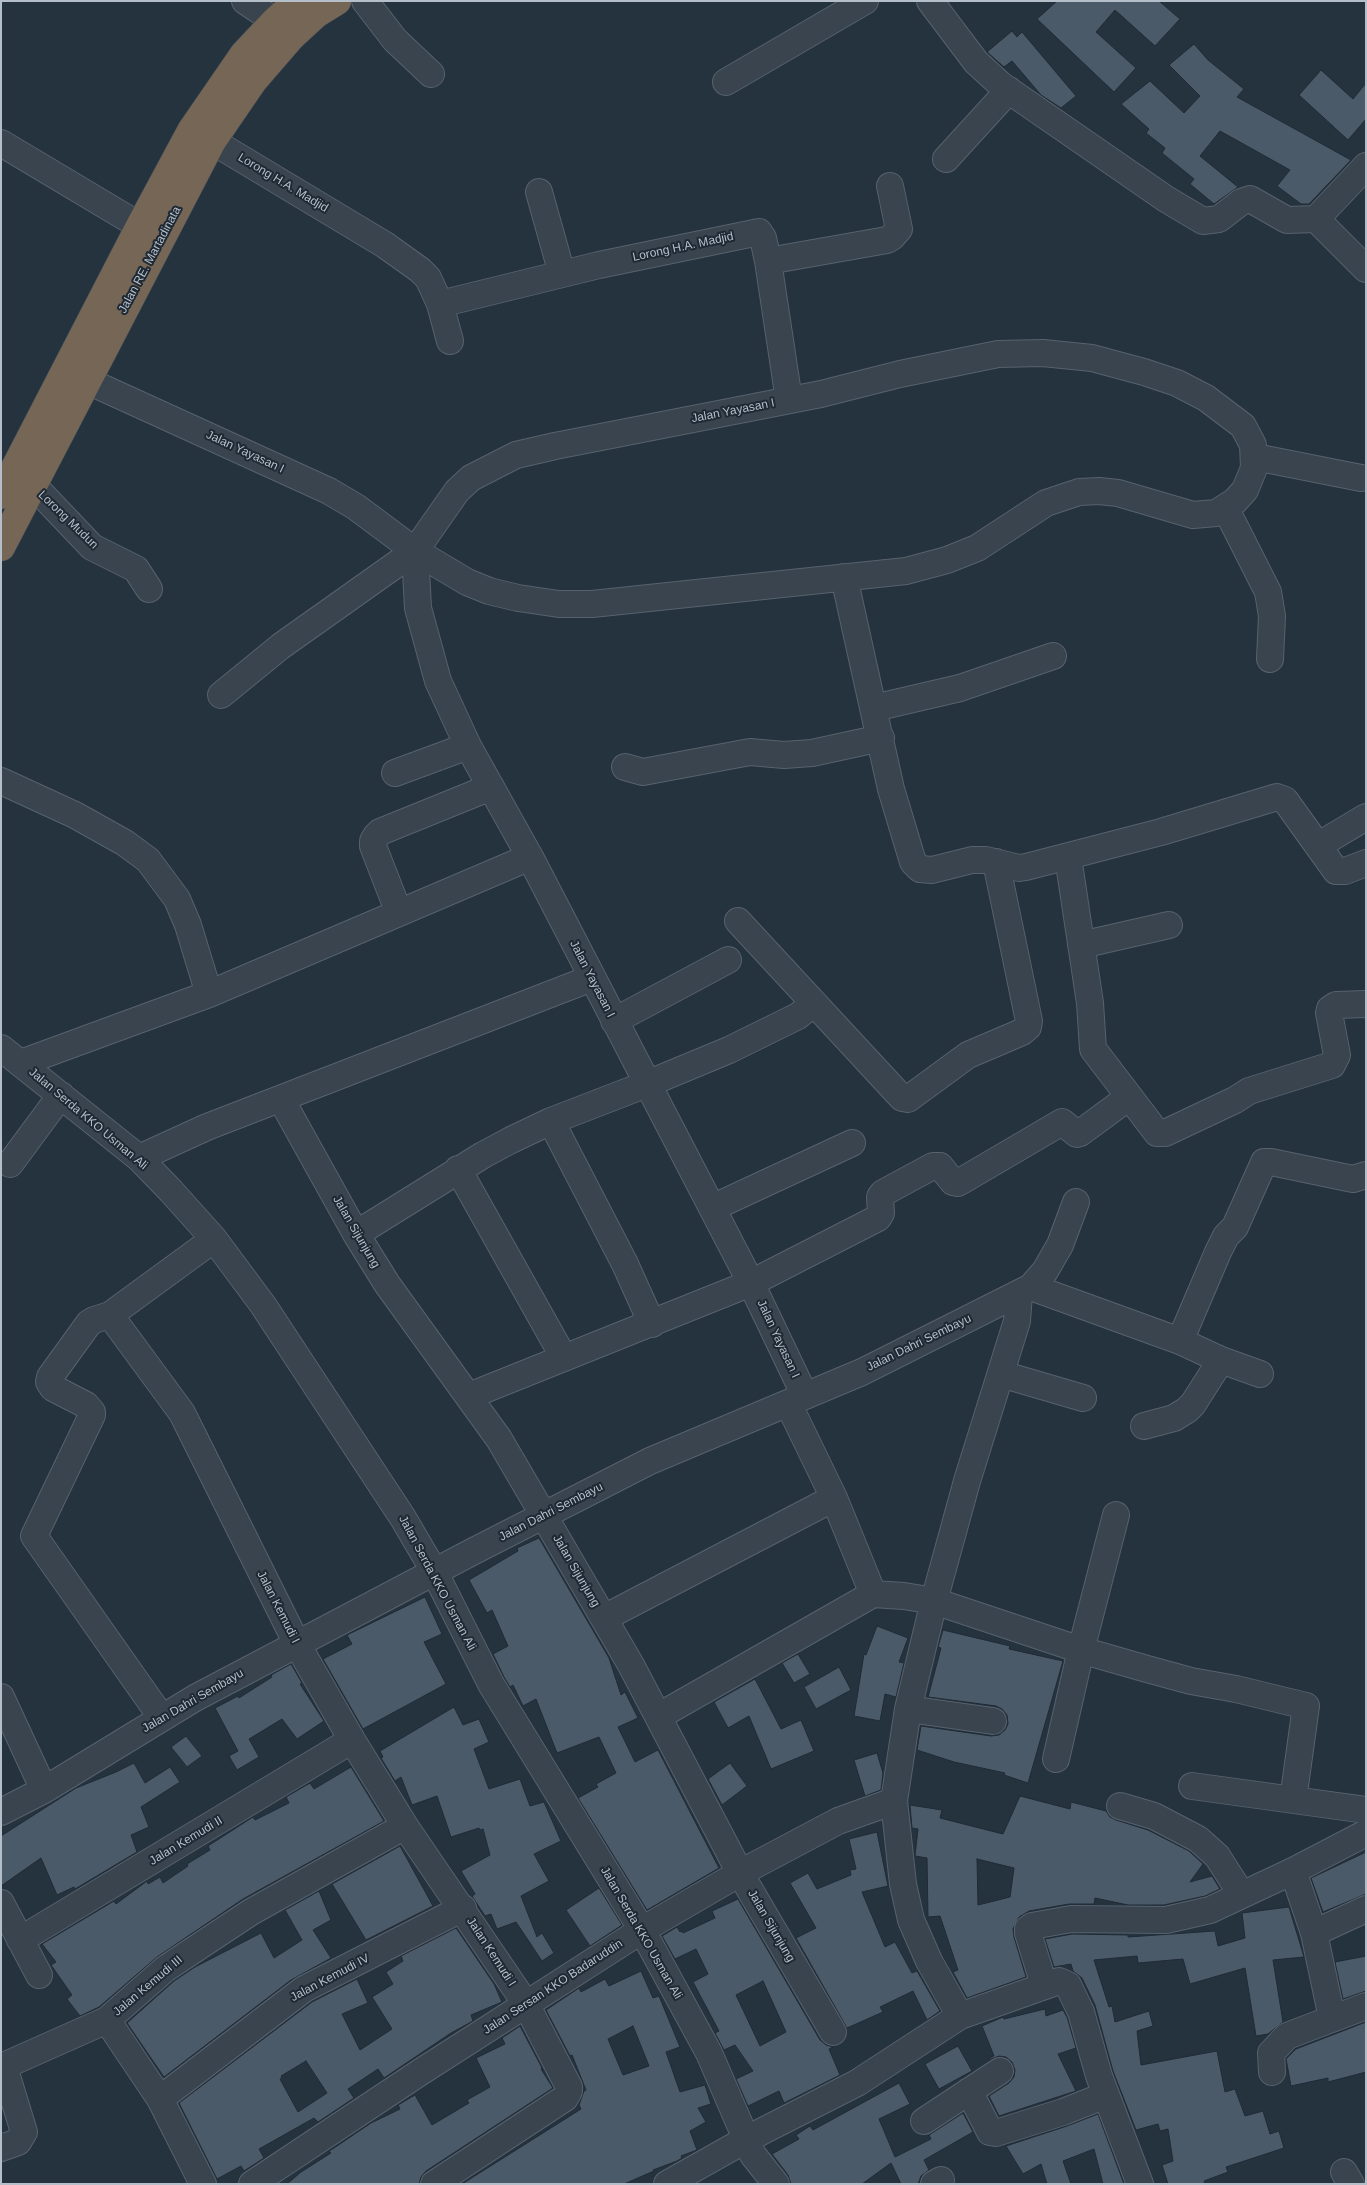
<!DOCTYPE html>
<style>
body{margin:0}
#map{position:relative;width:1367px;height:2185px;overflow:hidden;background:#25333f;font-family:Helvetica,sans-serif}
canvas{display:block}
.frame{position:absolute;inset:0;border:2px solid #b5bfca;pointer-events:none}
</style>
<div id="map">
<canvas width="1367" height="2185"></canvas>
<div class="frame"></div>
</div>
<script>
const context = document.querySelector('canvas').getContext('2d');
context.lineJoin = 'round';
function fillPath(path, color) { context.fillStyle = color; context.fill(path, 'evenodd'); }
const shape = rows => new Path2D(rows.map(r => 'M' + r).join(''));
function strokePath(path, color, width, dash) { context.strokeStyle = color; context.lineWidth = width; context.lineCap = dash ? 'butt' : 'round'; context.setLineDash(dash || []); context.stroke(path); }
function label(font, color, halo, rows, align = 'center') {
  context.font = font + ' Helvetica,sans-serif'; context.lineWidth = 4; context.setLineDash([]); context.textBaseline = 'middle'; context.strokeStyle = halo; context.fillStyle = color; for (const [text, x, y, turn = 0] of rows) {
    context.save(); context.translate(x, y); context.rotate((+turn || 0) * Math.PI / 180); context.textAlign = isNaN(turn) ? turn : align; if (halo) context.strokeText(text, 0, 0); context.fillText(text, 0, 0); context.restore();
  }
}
const building = shape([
 [1057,1,1159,1,1180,19,1155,46,1115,10,1096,32,1136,68,1114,92,1037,19,1057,1],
 [1012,31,1017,37,1022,32,1076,96,1061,108,1041,95,1012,61,1004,67,987,52,1012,31],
 [1194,44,1208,60,1244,89,1237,97,1351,160,1309,204,1301,204,1277,186,1290,170,1220,131,1200,156,1238,187,1214,204,1190,184,1194,179,1162,153,1165,148,1146,133,1149,129,1121,104,1150,81,1184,113,1200,96,1169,65,1194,44],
 [1321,70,1353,99,1366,83,1366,119,1348,140,1299,95,1321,70],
 [539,1538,609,1658,621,1695,625,1692,638,1718,618,1727,635,1762,658,1750,719,1868,647,1910,578,1798,598,1787,596,1784,616,1773,599,1737,557,1753,536,1699,523,1706,513,1685,510,1687,504,1677,493,1654,508,1646,492,1610,487,1613,469,1580,518,1551,517,1548,539,1538],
 [425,1597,442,1634,424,1642,446,1684,363,1729,323,1659,352,1644,347,1635,425,1597],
 [877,1626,908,1638,899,1662,904,1663,896,1697,885,1694,880,1721,854,1716,864,1654,866,1655,877,1626],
 [943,1630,1010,1646,1009,1649,1063,1661,1028,1783,1004,1775,1005,1773,954,1762,917,1750,921,1726,991,1736,999,1735,1005,1730,1008,1724,1007,1715,1002,1709,996,1706,928,1697,941,1648,938,1647,943,1630],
 [798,1654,810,1674,794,1683,782,1663,798,1654],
 [291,1664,302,1683,300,1684,324,1721,297,1739,282,1719,249,1739,259,1757,237,1770,229,1756,238,1751,215,1708,238,1696,239,1698,272,1677,271,1675,291,1664],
 [839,1667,851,1690,816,1709,804,1687,839,1667],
 [755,1679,781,1729,801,1720,814,1751,771,1769,749,1716,728,1728,714,1702,755,1679],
 [454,1707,463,1725,479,1719,489,1742,474,1749,489,1789,520,1779,530,1806,544,1802,561,1841,534,1854,549,1881,521,1896,537,1937,542,1933,554,1953,542,1961,516,1922,497,1929,491,1914,485,1916,472,1896,475,1894,461,1871,490,1855,483,1829,480,1830,479,1828,451,1837,437,1796,412,1805,401,1777,395,1781,381,1758,383,1757,380,1751,454,1707],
 [186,1736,202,1756,187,1767,171,1747,186,1736],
 [877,1753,883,1773,881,1790,865,1796,854,1760,877,1753],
 [134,1763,145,1783,170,1767,180,1782,141,1807,149,1827,131,1835,137,1852,75,1889,74,1887,57,1895,41,1858,1,1886,1,1836,76,1788,116,1772,134,1763],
 [730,1763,747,1786,722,1805,708,1779,730,1763],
 [351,1767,384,1821,243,1899,157,1957,99,2007,80,2016,67,1999,72,1995,51,1965,56,1962,42,1944,114,1901,116,1904,147,1881,148,1884,160,1877,163,1883,188,1866,187,1864,210,1850,208,1846,253,1817,255,1820,289,1803,286,1797,310,1783,314,1789,351,1767],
 [1020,1796,1070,1809,1071,1802,1106,1811,1110,1817,1116,1820,1148,1830,1189,1851,1203,1864,1190,1882,1212,1876,1220,1889,1205,1896,1164,1905,1128,1905,1095,1898,1094,1904,1069,1904,1029,1911,1019,1917,1013,1929,1014,1937,1026,1977,967,1998,953,1972,958,1970,940,1916,928,1917,927,1858,915,1856,918,1829,912,1828,910,1805,942,1810,940,1818,1003,1834,1020,1796],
 [977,1859,1014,1868,1010,1897,978,1905,977,1859],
 [877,1832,888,1886,862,1892,885,1947,895,1942,912,1973,917,1971,940,2011,927,2020,913,1991,880,2007,883,2012,847,2028,796,1938,816,1928,790,1883,808,1873,817,1889,851,1875,850,1870,856,1869,849,1839,877,1832],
 [400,1846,433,1906,366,1940,332,1884,400,1846],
 [1366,1852,1366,1894,1323,1912,1311,1878,1366,1852],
 [599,1888,622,1925,590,1946,566,1910,599,1888],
 [319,1891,331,1920,313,1930,331,1958,291,1980,164,2077,127,2023,174,1981,195,1967,261,1933,274,1958,302,1940,285,1910,319,1891],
 [738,1899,820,2040,826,2045,833,2047,829,2049,840,2075,784,2103,779,2091,748,2106,736,2079,753,2071,735,2045,724,2050,715,2033,719,2031,693,1982,708,1974,696,1949,675,1959,662,1936,677,1927,680,1932,682,1931,683,1933,715,1918,712,1911,738,1899],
 [763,1981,786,2032,760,2046,736,1995,763,1981],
 [1289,1907,1304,1957,1273,1960,1283,2022,1268,2034,1256,2036,1245,1968,1190,1984,1183,1959,1138,1963,1137,1956,1094,1960,1109,2007,1112,2006,1115,2022,1149,2011,1153,2026,1137,2031,1141,2065,1217,2051,1225,2092,1235,2089,1245,2116,1263,2111,1270,2134,1279,2131,1284,2148,1226,2167,1228,2172,1204,2181,1205,2184,1168,2184,1162,2165,1173,2161,1168,2129,1160,2131,1158,2124,1136,2130,1113,2071,1095,2005,1082,1978,1073,1971,1071,1964,1054,1967,1045,1939,1072,1934,1128,1935,1128,1937,1215,1931,1218,1946,1245,1938,1242,1913,1289,1907],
 [456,1928,494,1984,502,2002,471,2015,473,2021,451,2033,384,2078,378,2069,348,2089,354,2098,318,2122,314,2118,259,2149,264,2158,244,2171,241,2166,217,2179,179,2103,312,2002,357,1979,368,2003,342,2014,360,2050,392,2029,372,1997,393,1984,386,1972,403,1961,401,1956,456,1928],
 [306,2061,327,2093,298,2112,280,2079,282,2078,281,2076,306,2061],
 [1366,1956,1366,1991,1343,1999,1335,1962,1366,1956],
 [641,1971,653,1998,659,1996,680,2047,666,2052,680,2092,705,2085,711,2104,698,2108,706,2122,690,2131,697,2150,681,2156,682,2158,677,2161,653,2170,654,2171,624,2184,462,2184,581,2109,579,2105,584,2091,586,2090,572,2055,570,2056,546,2010,579,1988,581,1992,605,1979,609,1986,641,1971],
 [633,2026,649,2066,623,2075,608,2039,633,2026],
 [1045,2009,1046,2016,1063,2010,1067,2017,1076,2048,1058,2054,1076,2091,999,2116,989,2096,1009,2083,1014,2077,1015,2070,1012,2062,1006,2057,999,2056,989,2060,988,2059,994,2056,982,2026,1003,2017,1004,2019,1045,2009],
 [1366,2022,1366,2072,1328,2082,1328,2078,1291,2086,1286,2059,1296,2049,1366,2022],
 [520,2026,542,2068,541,2069,553,2088,426,2171,421,2177,419,2184,287,2184,301,2172,331,2153,329,2151,334,2148,371,2123,400,2109,398,2105,415,2095,432,2125,469,2103,467,2100,490,2087,476,2058,505,2044,502,2038,520,2026],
 [958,2046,972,2071,939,2089,925,2064,958,2046],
 [899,2083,910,2104,879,2119,895,2157,931,2139,929,2135,963,2113,973,2132,924,2160,929,2170,921,2176,918,2184,901,2184,891,2163,862,2184,791,2184,788,2175,772,2154,799,2139,796,2135,810,2126,813,2130,899,2083],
 [1098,2114,1124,2184,1103,2184,1094,2149,1063,2161,1071,2184,1047,2184,1041,2164,1023,2174,1006,2146,1067,2126,1098,2114]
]);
const minor = shape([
 [245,1,275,21,290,36],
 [365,1,395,40,431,74],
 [930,1,976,62,1001,85,1166,199,1203,221,1219,219,1241,202,1250,199,1287,220,1316,219,1366,166],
 [726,82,865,1],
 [212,141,385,245,420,270,428,278,440,304],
 [1,143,140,226],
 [946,159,1009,90],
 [539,192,562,274],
 [1316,219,1366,269],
 [768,261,887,240,892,237,899,229,890,186],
 [450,341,440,304,599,265,759,232,763,238,768,261,789,400],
 [68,372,329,491,356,507,415,551,467,582,489,591,518,598,559,604,592,604,906,571,947,560,977,548,1046,503,1079,492,1099,491,1118,493,1193,515,1216,513,1235,501,1245,490,1254,468,1253,445,1243,426,1206,398,1177,383,1144,372,1092,358,1043,353,998,354,900,374,821,394,555,446,516,455,471,478,457,491,415,551,418,608,438,681,468,746,530,857,751,1283,805,1396],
 [1255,457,1361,478],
 [33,485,92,547,136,569,149,589],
 [1226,509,1268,592,1272,616,1270,659],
 [844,577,891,789,913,862,920,869,932,870,972,860,986,860,1019,868,1026,867,1161,832,1277,797,1285,800,1336,871,1345,871,1366,863],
 [221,695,281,646,415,551],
 [874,708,960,688,1053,656],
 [625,767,643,772,750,752,784,755,812,753,881,738],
 [395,773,468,746],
 [1,781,75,815,125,843,148,860,177,899,188,925,209,994],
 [1319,845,1366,817],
 [1068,857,1090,1003,1093,1049,1157,1133,1165,1133,1235,1100,1249,1091,1332,1065,1337,1055,1329,1013,1330,1009,1336,1005,1366,1004],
 [399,913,373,846,373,841,376,836,380,832,491,787],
 [738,921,902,1098,908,1099,968,1055,1022,1032,1028,1027,1029,1021,996,862],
 [1081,945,1169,925],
 [614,1021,728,960],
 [1,1048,139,1158,171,1191,214,1239,263,1305,403,1518,434,1571,491,1684,642,1930,709,2053,753,2155,776,2184],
 [21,1063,209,994,530,857],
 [281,1099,356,1234,387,1284,499,1439,631,1665,740,1873,833,2032],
 [551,1121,625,1264,652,1324],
 [139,1158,207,1127,592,978],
 [10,1164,61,1095],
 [458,1169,564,1358],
 [712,1208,852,1143],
 [356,1234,483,1155,511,1140,551,1121,647,1084,729,1050,798,1016,814,1003],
 [214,1239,110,1315,182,1413,297,1644,352,1740,405,1826,526,2004,569,2087,569,2091,565,2098,434,2184],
 [1031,1287,1180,1341,1221,1360,1260,1374],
 [110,1315,94,1320,89,1323,50,1377,49,1382,53,1388,86,1405,92,1412,92,1415,34,1536,162,1718],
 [1180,1341,1218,1252,1226,1236,1235,1227,1264,1162,1271,1162,1353,1179,1366,1175],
 [1001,1374,1083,1398],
 [469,1396,751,1283,878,1218,881,1213,880,1197,883,1193,933,1166,940,1166,953,1182,958,1183,1062,1122,1077,1134,1080,1133,1129,1097],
 [1144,1426,1174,1418,1187,1410,1193,1404,1221,1360],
 [873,1594,904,1596,934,1601,1081,1650,1147,1669,1191,1681,1236,1689,1306,1706,1293,1800],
 [604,1618,834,1498],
 [1,1697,44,1790],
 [908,1709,993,1721],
 [659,1716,873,1594,834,1498,788,1403],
 [1056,1759,1081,1650,1116,1515],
 [1192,1786,1366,1810],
 [1120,1806,1154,1816,1198,1839,1217,1856,1242,1895],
 [1,1812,44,1790,195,1698,472,1552,650,1461,862,1372,1031,1287,1045,1271,1060,1245,1076,1202],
 [1293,1871,1314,1933,1332,2018],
 [1,1903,39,1975],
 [1314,1933,1366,1909],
 [20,1940,352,1740],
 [1044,1985,1028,1933,1028,1929,1032,1926,1071,1919,1166,1920,1210,1910,1293,1871,1366,1833],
 [960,2016,929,1961,911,1920,903,1884,894,1801,908,1709,934,1601,967,1481,1017,1321,1019,1294],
 [1272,2072,1271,2053,1287,2036,1366,2006],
 [969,2091,990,2132,996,2133,1063,2112,1106,2095],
 [160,2099,304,1989,463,1908],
 [924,2121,1000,2071],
 [1,2148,18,2142,24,2132,6,2073,8,2064,107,2020],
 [1344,2172,1351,2184],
 [203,2184,160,2099,107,2020,165,1969,186,1955,251,1912,405,1826],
 [252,2184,419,2073,642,1930,740,1873,838,1821,894,1801],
 [667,2184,747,2139,857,2083,960,2016,1059,1981,1068,1985,1081,2012,1099,2076,1140,2184],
 [934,2184,941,2180]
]);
const highway = shape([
 [1,495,140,226,191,131,244,54,275,21,298,1],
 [1,547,212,141,253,81,291,37,316,14,337,1]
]);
const streetNames = [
 ["Lorong H.A. Madjid",283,183,31],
 ["Lorong H.A. Madjid",683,247,-12],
 ["Jalan RE. Martadinata",150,260,-62],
 ["Jalan Yayasan I",733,411,-11],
 ["Jalan Yayasan I",245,452,25],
 ["Lorong Mudun",68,520,44],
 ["Jalan Yayasan I",592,979,63],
 ["Jalan Serda KKO Usman Ali",88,1119,40],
 ["Jalan Sijunjung",356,1232,60],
 ["Jalan Yayasan I",778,1339,65],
 ["Jalan Dahri Sembayu",919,1343,-26],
 ["Jalan Dahri Sembayu",551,1512,-27],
 ["Jalan Sijunjung",576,1571,60],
 ["Jalan Serda KKO Usman Ali",437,1583,62],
 ["Jalan Kemudi I",278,1607,63],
 ["Jalan Dahri Sembayu",193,1701,-30],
 ["Jalan Kemudi II",186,1841,-31],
 ["Jalan Sijunjung",771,1926,60],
 ["Jalan Serda KKO Usman Ali",641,1933,60],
 ["Jalan Kemudi I",491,1952,57],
 ["Jalan Kemudi IV",330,1978,-28],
 ["Jalan Kemudi III",148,1986,-40],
 ["Jalan Sersan KKO Badaruddin",553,1987,-33]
];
fillPath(building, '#4b5a68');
strokePath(building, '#202b36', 1);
strokePath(minor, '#57626d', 28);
strokePath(highway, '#444f5a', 29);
strokePath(minor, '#39444f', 26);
strokePath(highway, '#756656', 28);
label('12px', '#b5bfca', '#1e2934', streetNames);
</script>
